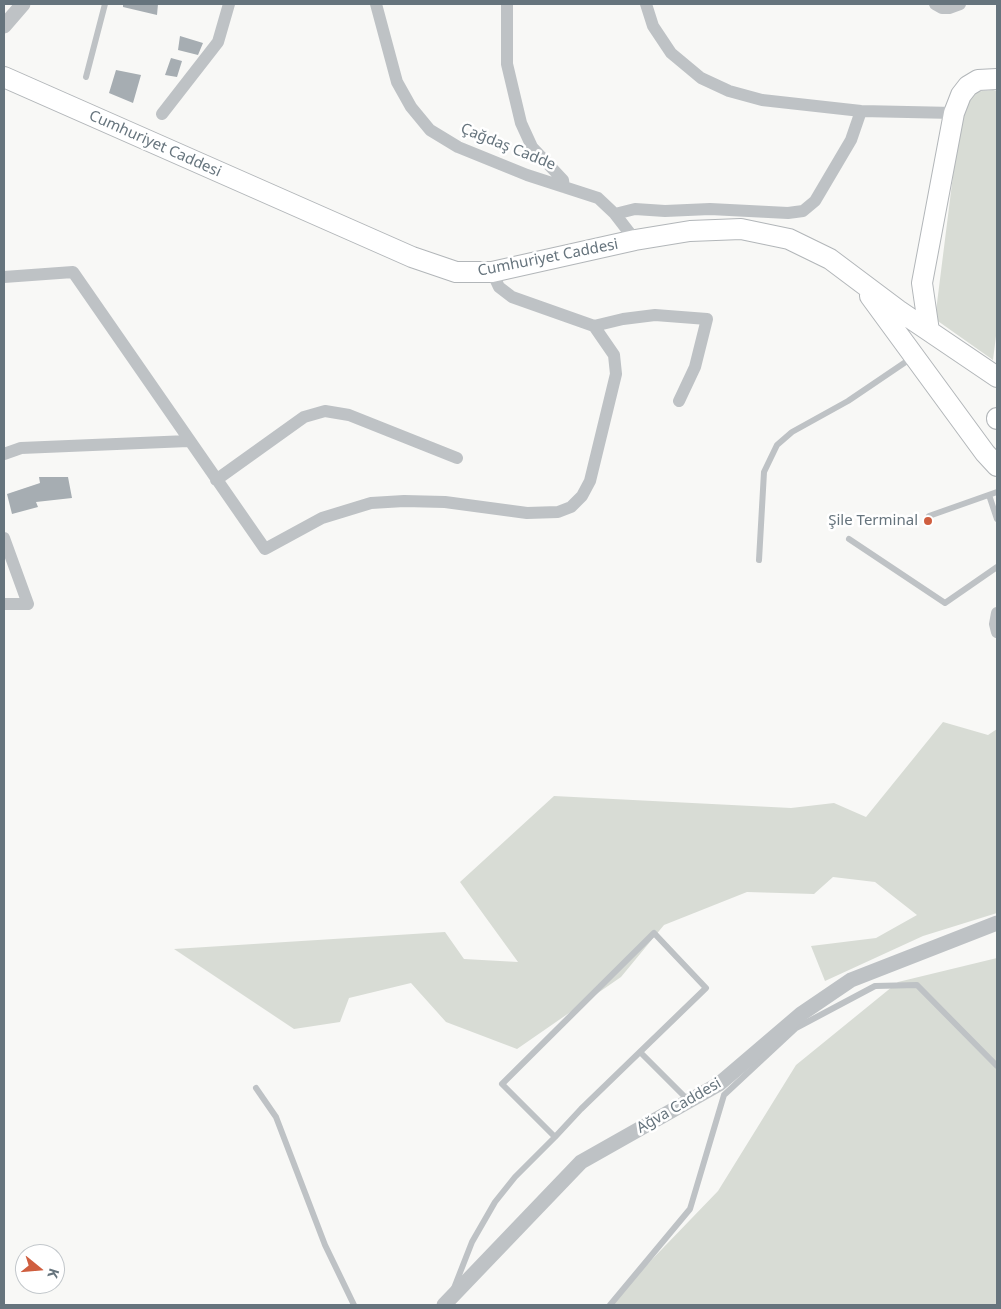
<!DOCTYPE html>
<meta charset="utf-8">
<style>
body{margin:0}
#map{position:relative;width:1001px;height:1309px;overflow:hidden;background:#f8f8f6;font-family:"Noto Sans",sans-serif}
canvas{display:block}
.frame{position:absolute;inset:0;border:5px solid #66747d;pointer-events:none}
.north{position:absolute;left:15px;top:1244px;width:50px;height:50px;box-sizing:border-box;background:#fff;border:1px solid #c2c7cb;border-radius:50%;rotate:107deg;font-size:14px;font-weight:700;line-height:20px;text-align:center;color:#66747d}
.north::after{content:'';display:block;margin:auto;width:18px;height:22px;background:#cf5e3f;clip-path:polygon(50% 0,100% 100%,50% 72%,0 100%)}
</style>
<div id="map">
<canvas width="1001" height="1309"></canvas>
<div class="frame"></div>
<div class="north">K</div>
</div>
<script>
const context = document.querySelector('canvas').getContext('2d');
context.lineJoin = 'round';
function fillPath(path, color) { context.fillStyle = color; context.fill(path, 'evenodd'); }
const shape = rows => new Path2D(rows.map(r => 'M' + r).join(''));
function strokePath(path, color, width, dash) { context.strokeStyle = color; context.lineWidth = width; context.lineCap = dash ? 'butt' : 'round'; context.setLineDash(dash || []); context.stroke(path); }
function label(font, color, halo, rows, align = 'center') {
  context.font = font + ' "Noto Sans",sans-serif'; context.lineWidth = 5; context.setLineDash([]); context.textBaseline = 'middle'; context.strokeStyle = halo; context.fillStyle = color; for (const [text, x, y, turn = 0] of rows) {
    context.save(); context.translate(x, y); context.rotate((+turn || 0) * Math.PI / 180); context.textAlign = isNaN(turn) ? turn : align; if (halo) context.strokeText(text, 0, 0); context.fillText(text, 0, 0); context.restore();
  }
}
const green = shape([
 [993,90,997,91,997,328,993,360,935,319,962,104,972,92],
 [943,722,988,735,997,729,997,913,923,936,825,981,811,946,876,938,917,915,875,882,833,877,814,894,747,892,664,925,621,977,517,1049,446,1022,411,983,349,998,340,1022,294,1029,174,949,445,932,464,959,518,962,460,882,554,796,791,808,834,803,866,817],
 [997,958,997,1305,608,1305,718,1191,796,1065,898,982]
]);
const building = shape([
 [123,4,158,4,157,15,123,7],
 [180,36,203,43,198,55,178,50],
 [171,58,182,61,177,77,165,75],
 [116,70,141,75,133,103,109,93],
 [39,477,68,477,72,498,36,502,38,507,12,514,7,494,40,483]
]);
const service = shape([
 [86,77,105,4],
 [989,495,997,519],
 [929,516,997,492],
 [849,539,945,603,997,567],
 [759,560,764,472,777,445,792,432,848,401,913,357],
 [640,1052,688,1100],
 [256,1088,276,1117,325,1245,354,1305],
 [454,1288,472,1242,495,1202,515,1177,555,1137,581,1109,706,988,654,933,502,1084,555,1137],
 [610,1305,690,1209,724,1095,796,1028,875,986,917,985,997,1066]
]);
const minor = shape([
 [376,4,397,82,411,107,430,130,458,147,527,175,598,198,615,214,635,240],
 [507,4,507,64,521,123,532,147,563,180,564,187],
 [646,4,653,26,671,53,701,78,729,91,762,100,861,111,954,113],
 [935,4,942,8,949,8,960,4],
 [162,114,218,42,229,4],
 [615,214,635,209,665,211,710,209,788,213,803,211,815,201,851,140,861,111],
 [492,272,499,287,512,297,594,326,623,319,655,315,707,319,695,367,679,401],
 [4,277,73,272,265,549,322,518,371,503,404,501,445,502,527,513,558,512,571,507,582,496,590,481,616,374,614,355,594,326],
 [4,454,21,448,188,441],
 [216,480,304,417,325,411,349,415,457,458],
 [4,538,28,604,4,604],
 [997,613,995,624,997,632]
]);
const tertiary = shape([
 [4,26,23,4],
 [444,1305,581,1162,719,1084,801,1014,851,980,997,923]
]);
const primary = shape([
 [4,77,412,257,456,272,492,272,635,240,690,231,741,229,789,239,830,259,898,310,997,377],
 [870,296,985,453,997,466],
 [929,331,922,283,954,113,961,95,968,86,978,80,997,79],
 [997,418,997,419]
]);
const markers = [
 [928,521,5,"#cf5e3f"]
];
const streetNames = [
 ["Cumhuriyet Caddesi",155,144,24],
 ["Çağdaş Cadde",508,147,22],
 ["Cumhuriyet Caddesi",548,258,-11],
 ["Ağva Caddesi",679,1106,-30]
];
const poiNames = [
 ["Şile Terminal",918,521]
];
fillPath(green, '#d8dcd5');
fillPath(building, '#a6adb2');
strokePath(primary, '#b2b6b9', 22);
strokePath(service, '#bec2c5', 6);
strokePath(minor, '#bec2c5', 12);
strokePath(tertiary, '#bec2c5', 15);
strokePath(primary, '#fff', 20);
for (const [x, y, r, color] of markers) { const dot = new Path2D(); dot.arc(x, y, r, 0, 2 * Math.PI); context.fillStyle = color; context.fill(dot); strokePath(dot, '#fff', 2); }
label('15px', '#66747d', '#fff', streetNames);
label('15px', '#66747d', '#fff', poiNames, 'right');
</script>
